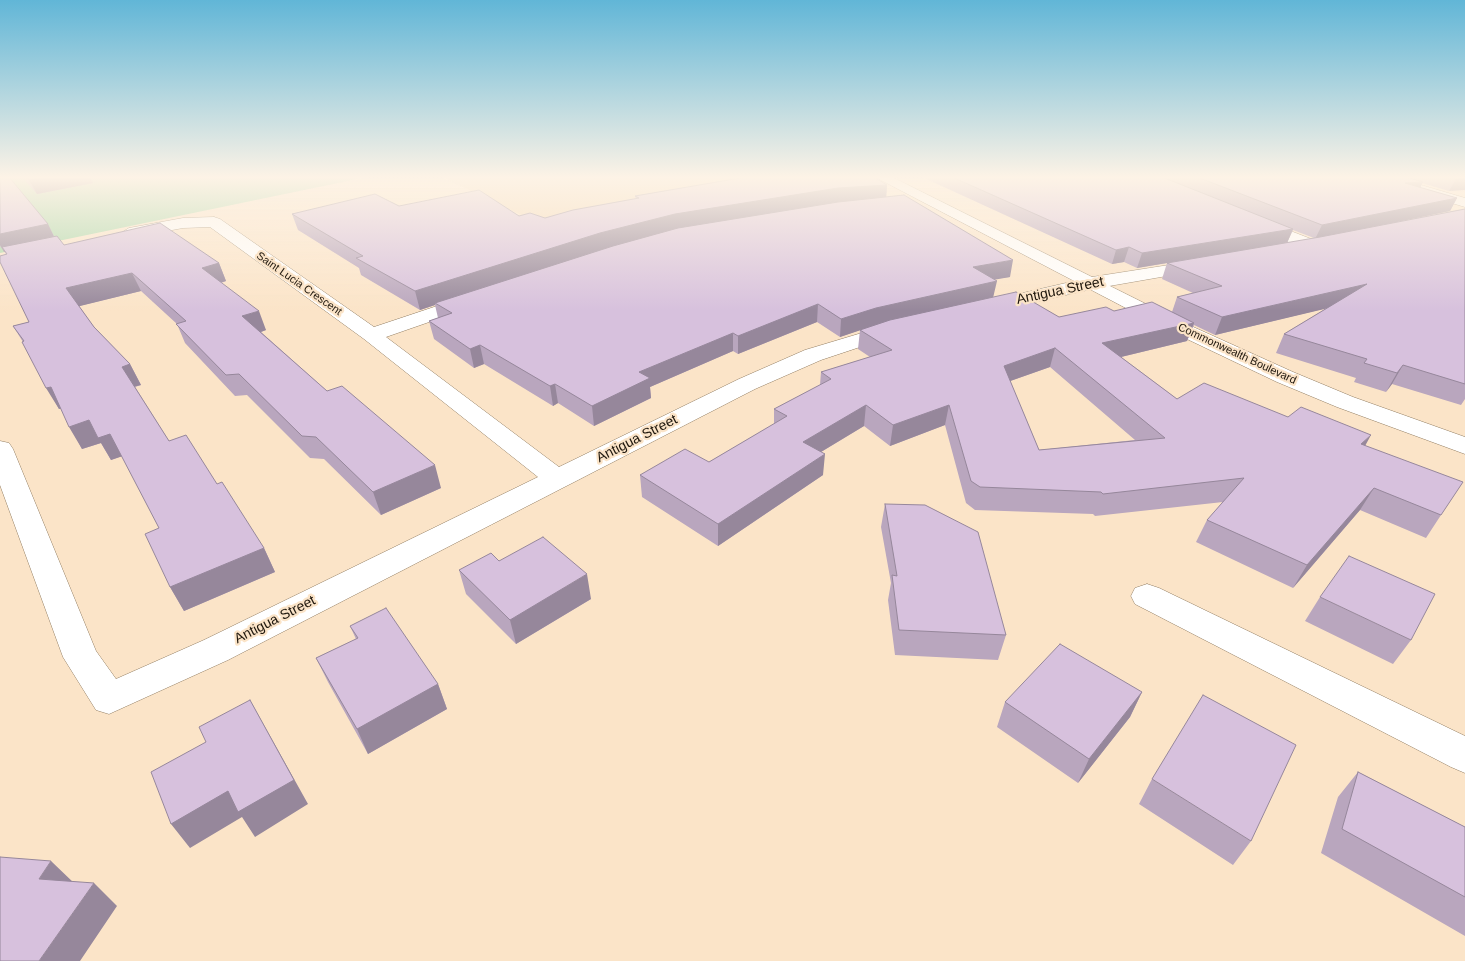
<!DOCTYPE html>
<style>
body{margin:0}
canvas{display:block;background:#fbe4c8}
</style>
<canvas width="1465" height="961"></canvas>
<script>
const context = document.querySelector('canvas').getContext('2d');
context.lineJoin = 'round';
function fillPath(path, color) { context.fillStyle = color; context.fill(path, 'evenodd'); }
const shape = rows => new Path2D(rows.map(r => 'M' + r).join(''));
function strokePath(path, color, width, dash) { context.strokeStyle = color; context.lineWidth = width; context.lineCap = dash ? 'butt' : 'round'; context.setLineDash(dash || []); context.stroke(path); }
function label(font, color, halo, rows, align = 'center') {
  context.font = font + ' Arial,sans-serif'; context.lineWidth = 4.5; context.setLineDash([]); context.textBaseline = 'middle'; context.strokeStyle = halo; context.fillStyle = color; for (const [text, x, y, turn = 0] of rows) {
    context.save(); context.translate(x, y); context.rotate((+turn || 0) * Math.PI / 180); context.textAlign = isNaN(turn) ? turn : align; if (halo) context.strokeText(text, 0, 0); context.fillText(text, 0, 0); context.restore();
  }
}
const built = shape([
 [442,177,800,177,536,222]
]);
const green = shape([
 [0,177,367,177,0,253]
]);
const minor = shape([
 [1373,177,1394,177,1465,198,1465,207,1375,180,1373,177],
 [214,217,220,219,374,327,464,297,478,297,481,301,478,305,386,337,559,467,739,379,805,350,895,323,902,325,905,329,902,333,821,360,755,389,228,660,109,714,96,710,63,657,0,485,0,441,9,443,13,449,96,651,116,679,204,640,538,477,364,339,210,227,183,228,129,238,121,233,129,228,183,218,214,217],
 [1257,218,1319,242,1321,246,1319,250,1307,250,1251,226,1249,223,1257,218],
 [1201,260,1207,261,1210,265,1207,269,1092,289,991,312,984,310,981,306,984,302,1092,277,1201,260],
 [1147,584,1159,588,1465,736,1465,773,1451,767,1135,604,1131,596,1135,588,1147,584]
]);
const tertiary = shape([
 [875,177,892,177,1180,321,1293,372,1353,397,1465,437,1465,454,1337,407,1277,382,1166,329,875,177]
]);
const wall = shape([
 [0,177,48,224,54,236,64,245,219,263,226,281,221,283,266,330,261,332,327,391,441,488,381,515,324,459,310,458,247,395,235,396,185,343,177,324,141,291,79,306,94,327,130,364,141,385,135,387,169,441,217,484,264,548,275,572,184,611,170,587,159,528,122,456,111,460,101,443,82,449,61,409,59,409,23,342,13,326,29,322,6,254,0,246],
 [22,177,90,177,93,183,37,194],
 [746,177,878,177,877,179,887,185,886,197,1010,277,994,279,993,297,1059,317,1114,311,1172,312,1177,297,1193,293,1162,279,1167,263,1137,268,1124,262,1112,264,922,177,1465,177,1449,191,1422,183,1420,188,1457,198,1450,211,1384,225,1465,209,1465,399,1461,405,1392,384,1386,392,1354,382,1356,378,1276,353,1284,334,1327,308,1215,335,1194,325,1187,341,1121,357,1177,399,1288,417,1365,445,1441,515,1426,538,1360,510,1293,588,1196,542,1207,520,1223,502,1095,516,1093,514,975,510,966,503,945,425,890,446,864,426,821,452,823,475,718,546,642,497,640,475,709,462,774,424,774,409,820,385,821,372,870,357,858,349,860,330,840,337,817,322,738,354,733,351,650,387,651,398,594,426,558,403,553,406,484,364,474,368,434,339,429,321,438,318,435,305,420,310,361,275,359,268,298,230,292,214,399,206,545,218,636,199,635,196],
 [1293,230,1314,238,1287,243],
 [1050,367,1135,440,1039,450,1010,381],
 [885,504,1006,635,998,660,895,655,888,600,891,583,881,527],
 [499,561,591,599,516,644,466,594,459,570],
 [1320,597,1411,640,1393,664,1305,621],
 [350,626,438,684,447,709,368,754,328,682,316,658,356,639],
 [1142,692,1130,717,1078,783,997,727,1005,702],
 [1358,772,1465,827,1465,936,1321,853,1338,797],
 [1152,779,1251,841,1233,865,1139,804]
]);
const shadedWall = shape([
 [44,177,90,177,93,183,37,194,29,180],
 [873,177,878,177,877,180,887,185,886,200,435,303,435,305,420,310,415,291,600,233,675,214],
 [1465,178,1465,190,1449,191,1456,179],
 [1423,182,1417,194,1405,183],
 [1457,198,1450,211,1315,239,1322,225],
 [48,224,56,241,4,252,0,245,0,234],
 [1293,229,1287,243,1137,268,1142,253],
 [1129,247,1124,262,1112,264,1116,250],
 [1013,260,1010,277,970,284,973,267],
 [219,263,226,281,209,286,202,268],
 [132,273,141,291,76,307,66,288],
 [997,281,993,298,873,326,840,337,841,319,876,308],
 [1367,284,1358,301,1215,335,1222,317],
 [818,304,817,322,738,354,738,336],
 [259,311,266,330,250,336,242,316],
 [1194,323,1187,341,1096,363,1102,343],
 [733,333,733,351,650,387,651,398,594,426,592,406,639,372],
 [480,345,484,364,474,368,470,349],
 [1055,348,1050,367,999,385,1004,366],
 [130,364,141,385,133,387,122,367],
 [1403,365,1392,384,1386,392,1397,373],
 [555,384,558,403,553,406,550,386],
 [51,387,63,408,59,409,46,388],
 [866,405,864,426,801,464,803,442],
 [949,405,945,425,890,446,893,425],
 [89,420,110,434,123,456,111,460,101,443,82,449,69,427],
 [1371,435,1359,457,1361,444],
 [825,454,823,475,718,546,718,524],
 [435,465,441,488,381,515,373,492],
 [1374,488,1360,510,1293,588,1307,565],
 [264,548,275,572,184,611,170,587],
 [587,574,591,599,516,644,510,620],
 [438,684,447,709,368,754,357,729],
 [1142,692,1130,717,1078,783,1089,759],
 [250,700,308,804,255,837,242,817,190,848,171,824],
 [51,861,75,884,39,879],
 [94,883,117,906,80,961,39,961]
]);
const building = shape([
 [0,177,9,177,48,224,0,234,0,177],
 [27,177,44,177,29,180,27,177],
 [746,177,874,177,887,185,838,188,675,214,600,233,415,291,356,258,363,256,292,214,375,194,399,206,479,190,519,216,530,213,545,218,573,210,639,198,635,196,746,177],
 [952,177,1162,177,1293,229,1142,253,1129,247,1116,250,952,177],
 [1197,177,1406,177,1423,182,1405,183,1457,198,1322,225,1197,177],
 [1449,177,1465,177,1465,178,1456,179,1449,177],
 [904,195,1013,260,973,267,997,281,876,308,841,319,818,304,738,336,733,333,639,372,650,378,592,406,555,384,550,386,480,345,470,349,429,321,452,313,435,303,613,246,678,228,838,202,904,195],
 [1465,209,1465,384,1403,365,1397,373,1364,363,1367,359,1284,334,1367,284,1222,317,1177,297,1222,286,1167,263,1320,237,1465,209],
 [160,223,219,263,202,268,259,311,242,316,327,391,342,386,435,465,373,492,316,437,302,436,239,374,226,375,176,324,186,321,132,273,66,288,94,327,130,364,122,367,169,441,186,435,217,484,222,482,264,548,170,587,145,534,159,528,110,434,98,438,89,420,69,427,51,387,46,388,22,342,24,341,13,326,29,322,0,262,0,256,7,254,2,247,57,236,64,245,160,223],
 [1016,292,1059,317,1106,307,1114,311,1152,302,1194,323,1102,343,1177,399,1204,383,1288,417,1301,407,1371,435,1361,444,1463,482,1441,515,1374,488,1307,565,1207,520,1244,478,1103,494,1101,492,980,487,971,481,949,405,893,425,866,405,803,442,825,454,718,524,640,475,685,449,709,462,787,416,774,409,831,379,821,372,892,350,860,330,890,320,1016,292],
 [1055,348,1165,438,1039,450,1004,366,1055,348],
 [885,504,925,505,978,532,1006,635,899,630,892,575,897,576,885,504],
 [543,537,587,574,510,620,459,570,491,553,499,561,543,537],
 [1349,556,1435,594,1411,640,1320,597,1349,556],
 [386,608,438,684,357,729,316,658,358,638,350,626,386,608],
 [1060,644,1142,692,1089,759,1005,702,1060,644],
 [1203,695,1296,745,1251,841,1152,779,1203,695],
 [250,700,294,780,238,812,228,791,171,824,151,772,206,742,199,727,250,700],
 [1358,772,1465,827,1465,897,1342,829,1358,772],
 [0,857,51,861,39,879,94,883,39,961,0,961,0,857]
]);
const farStreetnames = [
 ["Saint Lucia Crescent",299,284,35],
 ["Commonwealth Boulevard",1237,354,25]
];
const streetNames = [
 ["Antigua Street",1060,291,-12],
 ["Antigua Street",637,439,-27],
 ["Antigua Street",275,620,-27]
];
fillPath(built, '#f4d9b5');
fillPath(green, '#a7d7a8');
strokePath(minor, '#937f64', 1);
strokePath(tertiary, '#937f64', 1);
fillPath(minor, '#fff');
fillPath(tertiary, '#fff');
fillPath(wall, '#b9a6be');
fillPath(shadedWall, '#96879b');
fillPath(building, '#d7c1dd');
strokePath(building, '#96879b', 1);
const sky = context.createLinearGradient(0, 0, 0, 311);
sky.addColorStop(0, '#61b6d7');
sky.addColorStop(0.57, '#fdf3e6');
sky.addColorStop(1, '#fdf3e600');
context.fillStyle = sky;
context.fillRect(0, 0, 1465, 311);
label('11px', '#1f170d', '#fbe4c8', farStreetnames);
label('14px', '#1f170d', '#fbe4c8', streetNames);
</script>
